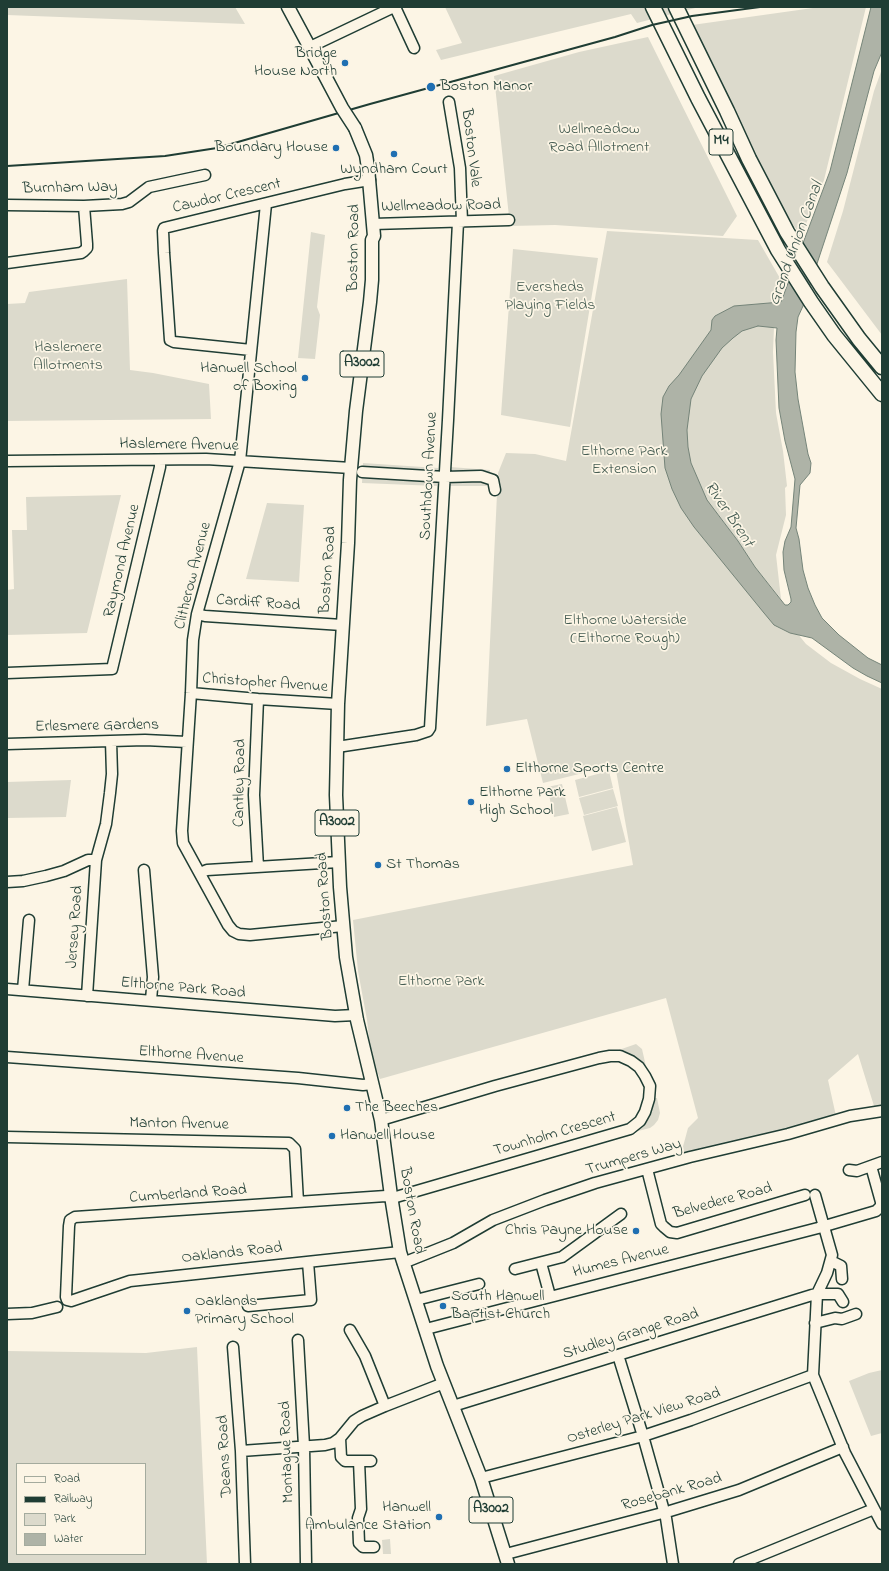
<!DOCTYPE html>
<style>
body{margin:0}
#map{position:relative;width:889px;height:1571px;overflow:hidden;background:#fcf5e5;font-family:"Indie Flower",sans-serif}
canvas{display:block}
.frame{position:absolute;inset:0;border:8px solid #1f3d34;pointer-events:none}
.legend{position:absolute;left:16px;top:1463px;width:130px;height:92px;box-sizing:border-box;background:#fcf5e5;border:1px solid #a4ab9e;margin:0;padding:5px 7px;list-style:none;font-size:12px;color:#1f3d34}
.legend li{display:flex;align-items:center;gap:8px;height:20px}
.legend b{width:20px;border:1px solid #a4ab9e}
</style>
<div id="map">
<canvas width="889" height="1571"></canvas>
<div class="frame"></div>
<ul class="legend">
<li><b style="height:5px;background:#fcf5e5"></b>Road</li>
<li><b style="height:5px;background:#1f3d34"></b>Railway</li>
<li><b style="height:11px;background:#dcdacc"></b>Park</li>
<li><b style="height:11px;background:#aeb3a7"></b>Water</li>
</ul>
</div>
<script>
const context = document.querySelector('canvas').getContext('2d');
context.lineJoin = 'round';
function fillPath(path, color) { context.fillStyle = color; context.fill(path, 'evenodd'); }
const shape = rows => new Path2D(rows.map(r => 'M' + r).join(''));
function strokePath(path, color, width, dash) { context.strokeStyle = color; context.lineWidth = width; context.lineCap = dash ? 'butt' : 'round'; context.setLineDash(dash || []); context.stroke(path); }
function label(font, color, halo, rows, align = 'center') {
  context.font = font + ' "Indie Flower",sans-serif'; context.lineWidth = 3.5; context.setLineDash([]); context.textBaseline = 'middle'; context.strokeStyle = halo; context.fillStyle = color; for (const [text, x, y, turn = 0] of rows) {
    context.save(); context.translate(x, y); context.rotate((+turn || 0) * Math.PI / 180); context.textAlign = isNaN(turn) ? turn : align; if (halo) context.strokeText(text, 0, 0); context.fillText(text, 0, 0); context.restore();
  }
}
const green = shape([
 [7,7,235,7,245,24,7,15],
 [445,7,699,7,637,23,631,14,441,60,436,50,462,43],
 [820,7,866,7,824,180,801,236,782,209,758,163,692,25],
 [648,37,737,216,723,236,555,225,510,226,494,76,579,52],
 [882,69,882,335,827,262,843,211,874,91],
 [607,231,758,240,781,280,780,283,783,289,778,302,776,302,771,326,774,327,773,352,776,413,783,451,787,486,785,488,786,515,776,555,781,599,755,567,738,541,718,514,705,520,806,644,831,663,860,679,882,689,882,1106,874,1106,858,1054,828,1080,836,1116,792,1130,681,1154,688,1128,698,1118,666,998,380,1079,371,1055,367,1020,358,971,353,920,633,865,615,765,543,783,527,719,486,726,498,473,506,453,535,454,566,461],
 [311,232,325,235,317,307,320,315,315,359,298,358],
 [513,249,598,258,570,427,501,415],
 [127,279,130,370,153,373,209,384,211,419,7,421,7,304,25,303,29,292],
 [363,463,438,468,437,486,362,483],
 [450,467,490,470,489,486,450,486],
 [121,495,87,633,7,635,7,590,14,589,12,530,27,530,26,497],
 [267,503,304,505,299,582,246,579],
 [609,771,613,788,579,797,575,780],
 [71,780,66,817,7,818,7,782],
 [562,784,569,814,554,817,547,787],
 [613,789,618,806,584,815,579,798],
 [617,807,626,842,592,851,583,816],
 [636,1044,642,1049,647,1071,613,1052],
 [654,1098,657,1098,660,1113,658,1120,654,1125,650,1128,634,1132,649,1115],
 [197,1347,207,1564,7,1564,7,1351,146,1353],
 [17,1464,145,1464,145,1554,17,1554],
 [882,1370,882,1433,871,1436,849,1381,869,1373],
 [390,1539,391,1554,383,1554,382,1540]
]);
const water = shape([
 [871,7,882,7,882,52,874,71,847,173,803,306,798,317,796,332,795,372,798,399,808,454,811,463,810,473,800,485,796,528,799,539,803,570,808,588,815,605,822,618,839,635,868,658,882,665,882,683,867,676,853,668,812,638,790,633,774,625,764,613,694,527,681,508,672,489,665,468,661,414,663,397,669,386,679,375,711,330,712,320,715,316,734,306,781,302,830,171,871,7],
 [758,326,777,328,776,340,779,408,785,441,795,479,791,527,785,541,783,552,784,570,791,599,791,602,788,605,785,605,755,567,738,541,707,500,691,463,688,447,687,430,691,399,702,376,722,348,733,338,742,331,758,326]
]);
const minor = shape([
 [395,7,414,48],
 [310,47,394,7],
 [449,102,460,168,462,222],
 [266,204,240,461,197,614,193,640,191,693,182,831,183,843,228,925,233,931,239,934,250,935,343,926],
 [7,205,84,206,122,204,129,202,149,187,205,175],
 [373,224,509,220],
 [7,263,81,253,84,251,87,248,87,244,84,206],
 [251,350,174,342,170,340,164,253,163,231,164,228,345,184,370,180],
 [7,461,206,459,351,468],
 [362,472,445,477,481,476,493,480,495,490],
 [197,614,205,616,342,625],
 [7,673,112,669,160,467,160,460],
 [191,693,258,699,338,704],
 [428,731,430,728,448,420,458,222],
 [7,744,145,740,187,742],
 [337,747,416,735,428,731],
 [258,867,254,795,258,699],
 [144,870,153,977,151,1000],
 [200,873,207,870,339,862],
 [7,882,23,881,46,876,64,871,88,860,96,860,106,824,110,793,112,774,111,741],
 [7,989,335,1016,356,1015],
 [23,990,29,920],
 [87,996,96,860],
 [7,1057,298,1078,363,1085,372,1084],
 [381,1120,495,1086,599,1058,610,1056,620,1056,631,1061,639,1067,645,1076,650,1086,649,1099,645,1112,640,1121,630,1129,396,1197,386,1196,75,1217,70,1220,69,1226,66,1297,67,1300,71,1301,130,1281,400,1252],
 [7,1137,289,1143,295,1149,298,1202],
 [647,1169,661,1224,664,1227,670,1232,677,1233,805,1195],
 [849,1170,857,1171,882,1162],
 [815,1195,832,1255,827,1273,817,1294,813,1375,845,1453,882,1524],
 [831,1261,841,1266,842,1279],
 [403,1263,453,1243,493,1220,545,1200,595,1183,690,1157,788,1134,850,1116,882,1111],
 [541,1263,550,1296],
 [515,1269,562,1257,621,1214],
 [416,1300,479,1284],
 [248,1306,311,1300,308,1262],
 [7,1314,32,1313,57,1307],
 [815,1323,835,1318,842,1319,856,1314],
 [426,1329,818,1228,876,1211,881,1206,881,1202,871,1166],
 [350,1330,365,1356,385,1406],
 [298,1340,304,1446,306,1564],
 [233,1347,241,1451,245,1564],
 [618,1355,643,1436,666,1518,673,1564],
 [453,1406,812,1295,817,1294,838,1294,843,1302],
 [340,1438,341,1457,345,1461,359,1461,361,1509,358,1518,359,1543,363,1547,374,1547],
 [241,1451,325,1445,333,1443,340,1438,354,1421,362,1416,385,1406,444,1383],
 [359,1461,371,1461],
 [481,1478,643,1436,691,1420,813,1375],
 [506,1554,670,1511,739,1490,843,1447],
 [739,1564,874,1509]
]);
const major = shape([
 [288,7,324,74],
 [355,128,366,155,368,168,374,236,372,240,372,280,370,302,356,411,350,480,348,543,338,704,336,795,340,887,346,957,357,1020,381,1120,391,1196,400,1252,437,1366,481,1478,508,1564]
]);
const highway = shape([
 [653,7,698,98,778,250,811,302,834,335,882,394],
 [676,7,727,111,749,159,787,232,822,287,859,339,882,367]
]);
const rail = shape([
 [7,166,165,156,217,148,370,104,615,37,652,25,692,16,760,7]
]);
const majorBridge = shape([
 [324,74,342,108,355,128]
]);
const markers = [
 [345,63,4,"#1f6fb2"],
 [431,87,5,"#1f6fb2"],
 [336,148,4,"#1f6fb2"],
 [394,154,4,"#1f6fb2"],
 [305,378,4,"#1f6fb2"],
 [507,769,4,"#1f6fb2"],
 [471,802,4,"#1f6fb2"],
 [378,865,4,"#1f6fb2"],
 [347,1108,4,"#1f6fb2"],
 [332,1136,4,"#1f6fb2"],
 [636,1231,4,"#1f6fb2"],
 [443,1306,4,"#1f6fb2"],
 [187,1311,4,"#1f6fb2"],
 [439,1517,4,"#1f6fb2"]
];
const shields = [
 [721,142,24],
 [362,364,44],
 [337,823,44],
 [491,1510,44]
];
const shieldNames = [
 ["M4",721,142],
 ["A3002",362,364],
 ["A3002",337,823],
 ["A3002",491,1510]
];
const poiNames = [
 ["Bridge",337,54,"right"],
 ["House North",337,72,"right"],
 ["Boston Manor",440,87],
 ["Boundary House",328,148,"right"],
 ["Wyndham Court",394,170,"center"],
 ["Hanwell School",297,369,"right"],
 ["of Boxing",297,387,"right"],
 ["Elthorne Sports Centre",515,769],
 ["Elthorne Park",479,793],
 ["High School",479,811],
 ["St Thomas",386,865],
 ["The Beeches",355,1108],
 ["Hanwell House",340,1136],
 ["Chris Payne House",628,1231,"right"],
 ["South Hanwell",451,1297],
 ["Baptist Church",451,1315],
 ["Oaklands",195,1302],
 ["Primary School",195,1320],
 ["Hanwell",431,1508,"right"],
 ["Ambulance Station",431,1526,"right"]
];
const parkNames = [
 ["Wellmeadow",599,130],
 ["Road Allotment",599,148],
 ["Eversheds",550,288],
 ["Playing Fields",550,306],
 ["Haslemere",68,348],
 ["Allotments",68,366],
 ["Elthorne Park",624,452],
 ["Extension",624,470],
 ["Elthorne Waterside",625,621],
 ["(Elthorne Rough)",625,639],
 ["Elthorne Park",441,982]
];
const streetNames = [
 ["Boston Vale",470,148,83],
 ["Burnham Way",70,189,-1],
 ["Cawdor Crescent",227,197,-13],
 ["Wellmeadow Road",441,207,-1],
 ["Boston Road",355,248,-89],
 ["Haslemere Avenue",179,446,1],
 ["Southdown Avenue",430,476,-87],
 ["Raymond Avenue",123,561,-77],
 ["Boston Road",329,570,-86],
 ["Clitherow Avenue",194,576,-76],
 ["Cardiff Road",258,604,4],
 ["Christopher Avenue",265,684,4],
 ["Erlesmere Gardens",97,727,-1],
 ["Cantley Road",241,783,-89],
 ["Boston Road",326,896,-94],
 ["Jersey Road",76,927,-86],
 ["Elthorne Park Road",183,989,5],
 ["Elthorne Avenue",191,1056,4],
 ["Manton Avenue",179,1125,1],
 ["Townholm Crescent",555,1135,-16],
 ["Trumpers Way",634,1158,-16],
 ["Cumberland Road",188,1195,-4],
 ["Belvedere Road",723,1202,-15],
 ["Boston Road",411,1211,80],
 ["Oaklands Road",232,1254,-6],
 ["Humes Avenue",621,1262,-14],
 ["Studley Grange Road",631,1335,-17],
 ["Osterley Park View Road",644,1417,-17],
 ["Montague Road",288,1452,-92],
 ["Deans Road",226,1456,-93],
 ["Rosebank Road",672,1493,-16]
];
const waterNames = [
 ["Grand Union Canal",797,244,-70],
 ["River Brent",728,515,56]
];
fillPath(green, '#dcdacc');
fillPath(water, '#aeb3a7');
strokePath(water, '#758479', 1);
strokePath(minor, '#1f3d34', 13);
strokePath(major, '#1f3d34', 15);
strokePath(highway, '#1f3d34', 17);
strokePath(minor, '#fcf5e5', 10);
strokePath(major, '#fcf5e5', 12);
strokePath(highway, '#fcf5e5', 14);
strokePath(rail, '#1f3d34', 2);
strokePath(majorBridge, '#1f3d34', 15, []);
strokePath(majorBridge, '#fcf5e5', 12);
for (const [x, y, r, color] of markers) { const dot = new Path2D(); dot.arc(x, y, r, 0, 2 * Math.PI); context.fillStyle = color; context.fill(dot); strokePath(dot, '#fcf5e5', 1.5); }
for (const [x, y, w] of shields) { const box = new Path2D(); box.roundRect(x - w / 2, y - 13, w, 26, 3); context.fillStyle = '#fcf5e5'; context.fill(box); strokePath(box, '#1f3d34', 1); }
label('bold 15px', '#1f3d34', null, shieldNames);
label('16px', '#1f3d34', '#fcf5e5', poiNames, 'left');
label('16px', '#455c52', '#fcf5e5', parkNames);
label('16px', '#1f3d34', '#fcf5e5', streetNames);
label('italic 17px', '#435a51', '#fcf5e5', waterNames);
</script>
